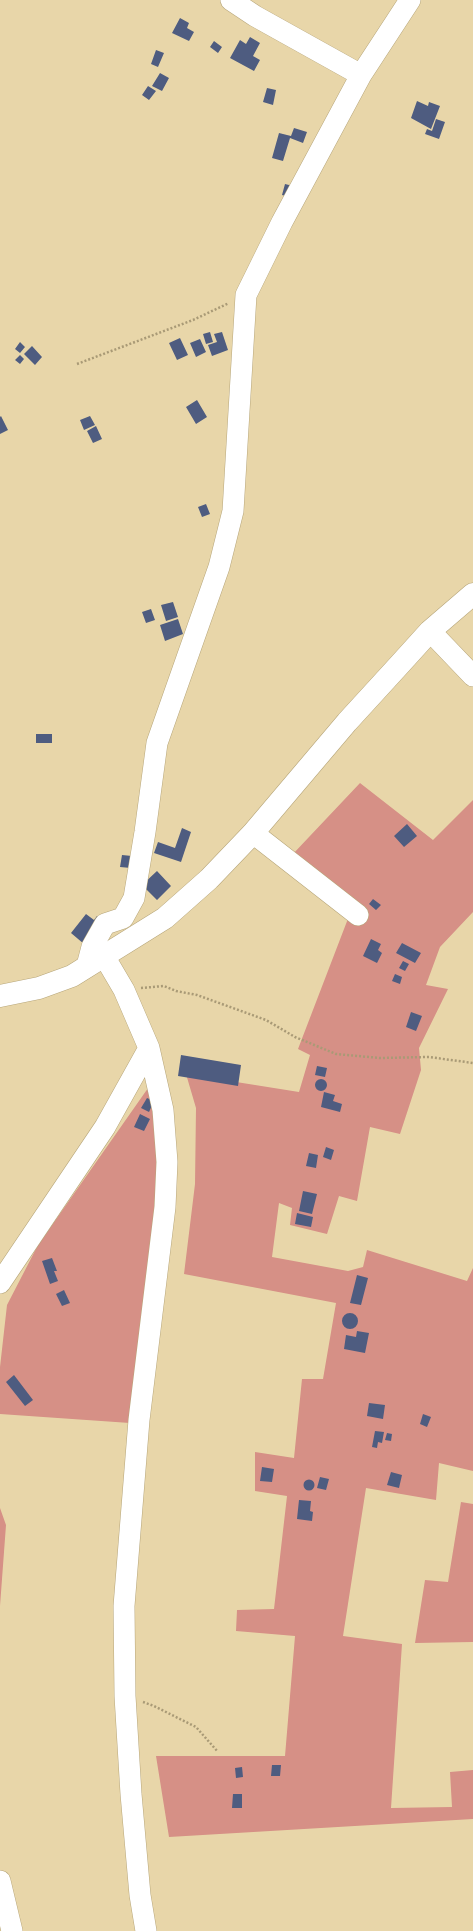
<!DOCTYPE html>
<style>
body{margin:0}
canvas{display:block;background:#e8d6a9}
</style>
<canvas width="473" height="1931"></canvas>
<script>
const context = document.querySelector('canvas').getContext('2d');
context.lineJoin = 'round';
function fillPath(path, color) { context.fillStyle = color; context.fill(path, 'evenodd'); }
const shape = rows => new Path2D(rows.map(r => 'M' + r).join(''));
function strokePath(path, color, width, dash) { context.strokeStyle = color; context.lineWidth = width; context.lineCap = dash ? 'butt' : 'round'; context.setLineDash(dash || []); context.stroke(path); }
const green = shape([
 [360,783,433,840,473,800,473,912,440,947,426,985,448,989,419,1048,421,1070,400,1134,370,1127,357,1201,339,1196,327,1234,290,1225,292,1208,279,1203,272,1257,348,1271,363,1267,367,1250,467,1281,473,1268,473,1471,439,1463,436,1500,366,1488,343,1636,402,1644,391,1808,452,1807,450,1772,473,1770,473,1819,169,1837,156,1756,285,1756,295,1636,236,1631,237,1610,274,1609,287,1496,255,1491,255,1452,294,1458,302,1379,323,1379,336,1303,184,1274,195,1184,196,1108,186,1074,299,1092,310,1055,298,1049,354,903,292,855],
 [153,1081,160,1124,156,1195,130,1423,0,1414,0,1367,7,1305,38,1245],
 [461,1502,473,1504,473,1642,415,1643,425,1580,448,1582],
 [0,1508,6,1525,0,1606]
]);
const building = shape([
 [180,18,189,23,187,28,194,32,189,41,172,33],
 [250,37,260,43,253,56,260,60,254,71,230,58,240,40,246,44],
 [214,41,222,47,218,53,210,47],
 [156,50,164,53,158,67,151,64],
 [160,73,169,78,162,91,152,86],
 [148,86,156,91,149,100,142,95],
 [267,88,276,90,273,105,263,102],
 [417,101,428,106,429,102,440,106,431,129,411,118],
 [436,119,445,122,439,139,425,134,427,129,432,131],
 [294,128,307,132,303,143,290,138,283,161,272,158,279,133,291,136],
 [285,184,293,186,289,197,282,195],
 [210,332,213,342,206,344,203,334],
 [222,332,228,350,212,356,208,345,217,342,214,334],
 [180,338,188,355,177,360,169,343],
 [200,339,206,352,196,357,190,343],
 [20,342,25,347,20,353,15,349],
 [32,346,42,357,35,365,24,354],
 [20,355,24,359,20,364,15,360],
 [197,400,207,417,196,424,186,407],
 [1,416,8,430,0,434,0,417],
 [90,416,95,425,84,430,80,420],
 [96,426,102,439,93,443,87,431],
 [206,504,210,514,202,517,198,507],
 [173,602,178,617,166,621,161,605],
 [151,609,155,620,146,623,142,612],
 [178,619,183,634,165,641,160,625],
 [36,734,52,734,52,743,36,743],
 [407,824,417,836,404,847,394,836],
 [182,828,191,832,181,862,154,853,158,842,175,848],
 [122,855,132,856,131,868,120,867],
 [157,871,171,886,157,900,142,885],
 [373,899,381,905,376,910,369,904],
 [86,914,94,920,97,916,103,921,84,944,71,933],
 [371,939,381,944,378,950,382,953,377,963,363,956],
 [402,943,421,953,415,963,396,953],
 [403,961,409,964,405,971,399,968],
 [395,974,402,977,400,984,392,981],
 [411,1012,422,1016,416,1031,406,1027],
 [181,1055,241,1065,238,1086,178,1076],
 [317,1066,327,1068,325,1077,315,1075],
 '315 1085a6 6 0 1 1 12 0a6 6 0 1 1-12 0Z',
 [324,1092,335,1095,333,1101,342,1104,340,1112,321,1107],
 [147,1098,154,1101,149,1112,141,1108],
 [140,1114,150,1119,144,1131,134,1127],
 [326,1147,334,1150,331,1160,323,1157],
 [309,1153,318,1155,316,1168,306,1166],
 [303,1191,317,1194,312,1214,299,1211],
 [297,1213,313,1217,311,1227,295,1224],
 [52,1258,57,1271,54,1271,58,1281,50,1284,42,1261],
 [357,1275,368,1278,361,1305,350,1303],
 [64,1290,70,1303,62,1306,56,1294],
 '342 1321a8 8 0 1 1 16 0a8 8 0 1 1-16 0Z',
 [357,1331,369,1333,365,1353,344,1349,346,1335,356,1337],
 [14,1375,33,1400,25,1406,6,1382],
 [369,1403,385,1405,383,1419,367,1416],
 [423,1414,431,1417,427,1427,420,1424],
 [375,1431,384,1432,382,1443,378,1442,377,1448,372,1447],
 [387,1433,392,1434,391,1441,385,1440],
 [262,1467,274,1469,272,1482,260,1481],
 [391,1472,402,1475,399,1488,387,1485],
 [320,1477,329,1479,326,1490,317,1488],
 '303.5 1485a5.5 5.5 0 1 1 11 0a5.5 5.5 0 1 1-11 0Z',
 [299,1500,311,1501,310,1511,313,1512,312,1521,297,1519],
 [272,1765,281,1765,280,1776,271,1776],
 [242,1767,243,1777,236,1778,235,1768],
 [233,1794,242,1794,242,1808,232,1808]
]);
const path = shape([
 [77,364,193,320,229,303],
 [141,988,164,986,176,991,197,995,266,1020,295,1037,336,1054,380,1058,429,1057,473,1063],
 [143,1702,154,1706,196,1727,218,1752]
]);
const minor = shape([
 [231,0,255,16,361,75],
 [430,631,473,676],
 [253,833,358,915],
 [104,956,124,990,149,1048,163,1110,167,1162,165,1207,139,1420,124,1606,125,1696,131,1794,140,1895,146,1931],
 [87,966,92,947,105,924,123,918,134,898,145,832,157,743,219,567,233,511,246,295,282,222,361,75,410,0],
 [0,1283,105,1127,149,1048],
 [0,1881,12,1931]
]);
const major = shape([
 [0,996,39,988,72,976,165,918,209,879,253,833,347,722,401,663,430,631,473,594]
]);
fillPath(green, '#d69086');
fillPath(building, '#4e5c80');
strokePath(minor, '#b7a67a', 22);
strokePath(major, '#b7a67a', 23);
strokePath(path, '#a99a76', 2.5, [2, 2]);
strokePath(minor, '#fff', 21);
strokePath(major, '#fff', 22);
</script>
